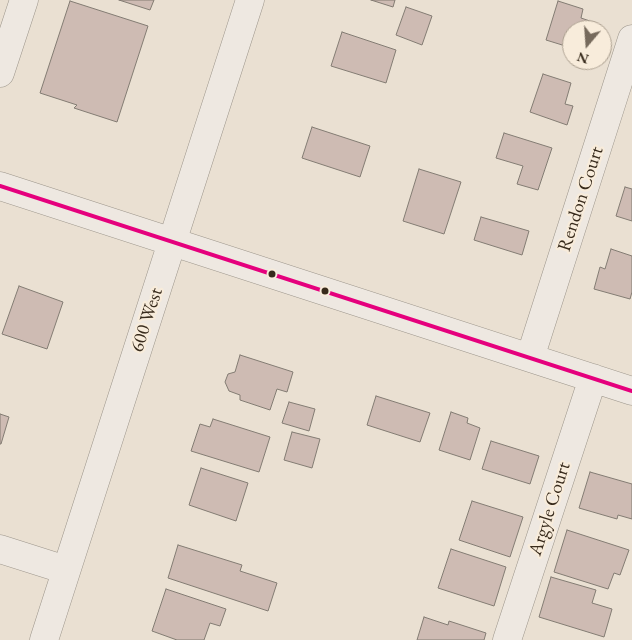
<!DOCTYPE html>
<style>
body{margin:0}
#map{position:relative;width:632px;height:640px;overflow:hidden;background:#eae0d2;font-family:"EB Garamond",serif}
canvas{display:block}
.north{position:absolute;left:562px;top:20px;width:50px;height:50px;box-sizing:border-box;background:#f8ecdb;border:1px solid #ab9f8f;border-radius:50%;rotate:198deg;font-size:14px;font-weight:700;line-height:20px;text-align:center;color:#382b1c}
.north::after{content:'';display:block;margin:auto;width:18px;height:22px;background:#766a5c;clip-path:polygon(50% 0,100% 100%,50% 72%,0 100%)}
</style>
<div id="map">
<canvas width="632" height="640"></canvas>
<div class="north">N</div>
</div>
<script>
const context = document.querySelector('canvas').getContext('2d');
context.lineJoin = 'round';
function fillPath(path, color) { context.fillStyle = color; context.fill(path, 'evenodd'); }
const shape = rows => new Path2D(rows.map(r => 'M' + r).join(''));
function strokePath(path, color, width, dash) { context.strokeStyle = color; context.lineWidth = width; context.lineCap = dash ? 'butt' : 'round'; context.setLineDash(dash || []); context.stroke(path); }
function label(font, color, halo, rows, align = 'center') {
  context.font = font + ' "EB Garamond",serif'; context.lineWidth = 4.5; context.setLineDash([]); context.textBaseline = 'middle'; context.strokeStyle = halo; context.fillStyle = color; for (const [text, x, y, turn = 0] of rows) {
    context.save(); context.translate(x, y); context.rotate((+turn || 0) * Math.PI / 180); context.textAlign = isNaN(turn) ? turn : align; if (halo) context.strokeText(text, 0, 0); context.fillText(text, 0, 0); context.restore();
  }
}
const building = shape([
 [119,0,154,0,150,10,119,0],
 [371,0,395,0,393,7,371,0],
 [70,1,148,26,117,122,74,108,77,105,40,93,70,1],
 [558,1,583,9,581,18,593,22,590,30,572,30,572,48,546,40,558,1],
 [406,7,432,16,422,45,396,35,406,7],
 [342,32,396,50,386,83,331,66,342,32],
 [543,74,571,83,565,104,573,106,567,125,530,112,543,74],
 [312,127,370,146,360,177,302,158,312,127],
 [504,133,552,148,538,190,517,184,523,166,496,158,504,133],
 [419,169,461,182,444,234,403,221,419,169],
 [625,187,632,189,632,221,616,216,625,187],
 [481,217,529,231,522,255,474,240,481,217],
 [611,249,632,256,632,292,630,299,594,289,600,267,605,269,611,249],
 [19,286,63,302,47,349,2,334,19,286],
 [240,355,293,372,287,392,277,389,270,410,240,400,240,395,229,391,225,382,228,374,235,372,240,355],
 [376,396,430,413,420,442,367,425,376,396],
 [289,402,315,409,309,431,282,423,289,402],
 [451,412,468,418,467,423,480,428,470,460,439,450,451,412],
 [0,414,9,417,1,444,0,444,0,414],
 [213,419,270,437,259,472,191,451,200,424,210,427,213,419],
 [292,432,320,439,312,468,284,460,292,432],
 [491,441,539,456,530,484,482,469,491,441],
 [201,468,248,483,236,521,189,505,201,468],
 [590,472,632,484,632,519,618,515,617,519,579,508,590,472],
 [472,501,523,517,510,557,459,540,472,501],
 [567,530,629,550,620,575,614,573,608,589,554,572,567,530],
 [178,545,242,565,240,571,277,583,268,611,168,578,178,545],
 [451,549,506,567,494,606,438,588,451,549],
 [551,577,596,590,592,603,612,609,604,637,539,617,551,577],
 [166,589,226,609,220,626,210,623,204,640,177,640,152,631,166,589],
 [424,617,448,625,449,621,486,633,484,640,417,640,424,617]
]);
const minor = shape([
 [0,73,24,0],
 [0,186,632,391],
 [530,358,632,39],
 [0,549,66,570],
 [44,640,250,0],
 [507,640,593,378]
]);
const bus1 = shape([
 [0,186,632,391]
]);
const markers = [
 [272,274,4.5,"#382b1c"],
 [325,291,4.5,"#382b1c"]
];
const streetNames = [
 ["Rendon Court",581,199,-72],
 ["600 West",147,320,-72],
 ["Argyle Court",550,509,-72]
];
fillPath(building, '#cebbb3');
strokePath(building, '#837c73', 1);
strokePath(minor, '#9c958b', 29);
strokePath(minor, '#eee8e1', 28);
strokePath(bus1, '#e5007d', 4);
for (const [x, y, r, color] of markers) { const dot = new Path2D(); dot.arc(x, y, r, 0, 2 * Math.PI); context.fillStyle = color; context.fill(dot); strokePath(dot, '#f8ecdb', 2); }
label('19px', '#382b1c', '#f8ecdb', streetNames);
</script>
